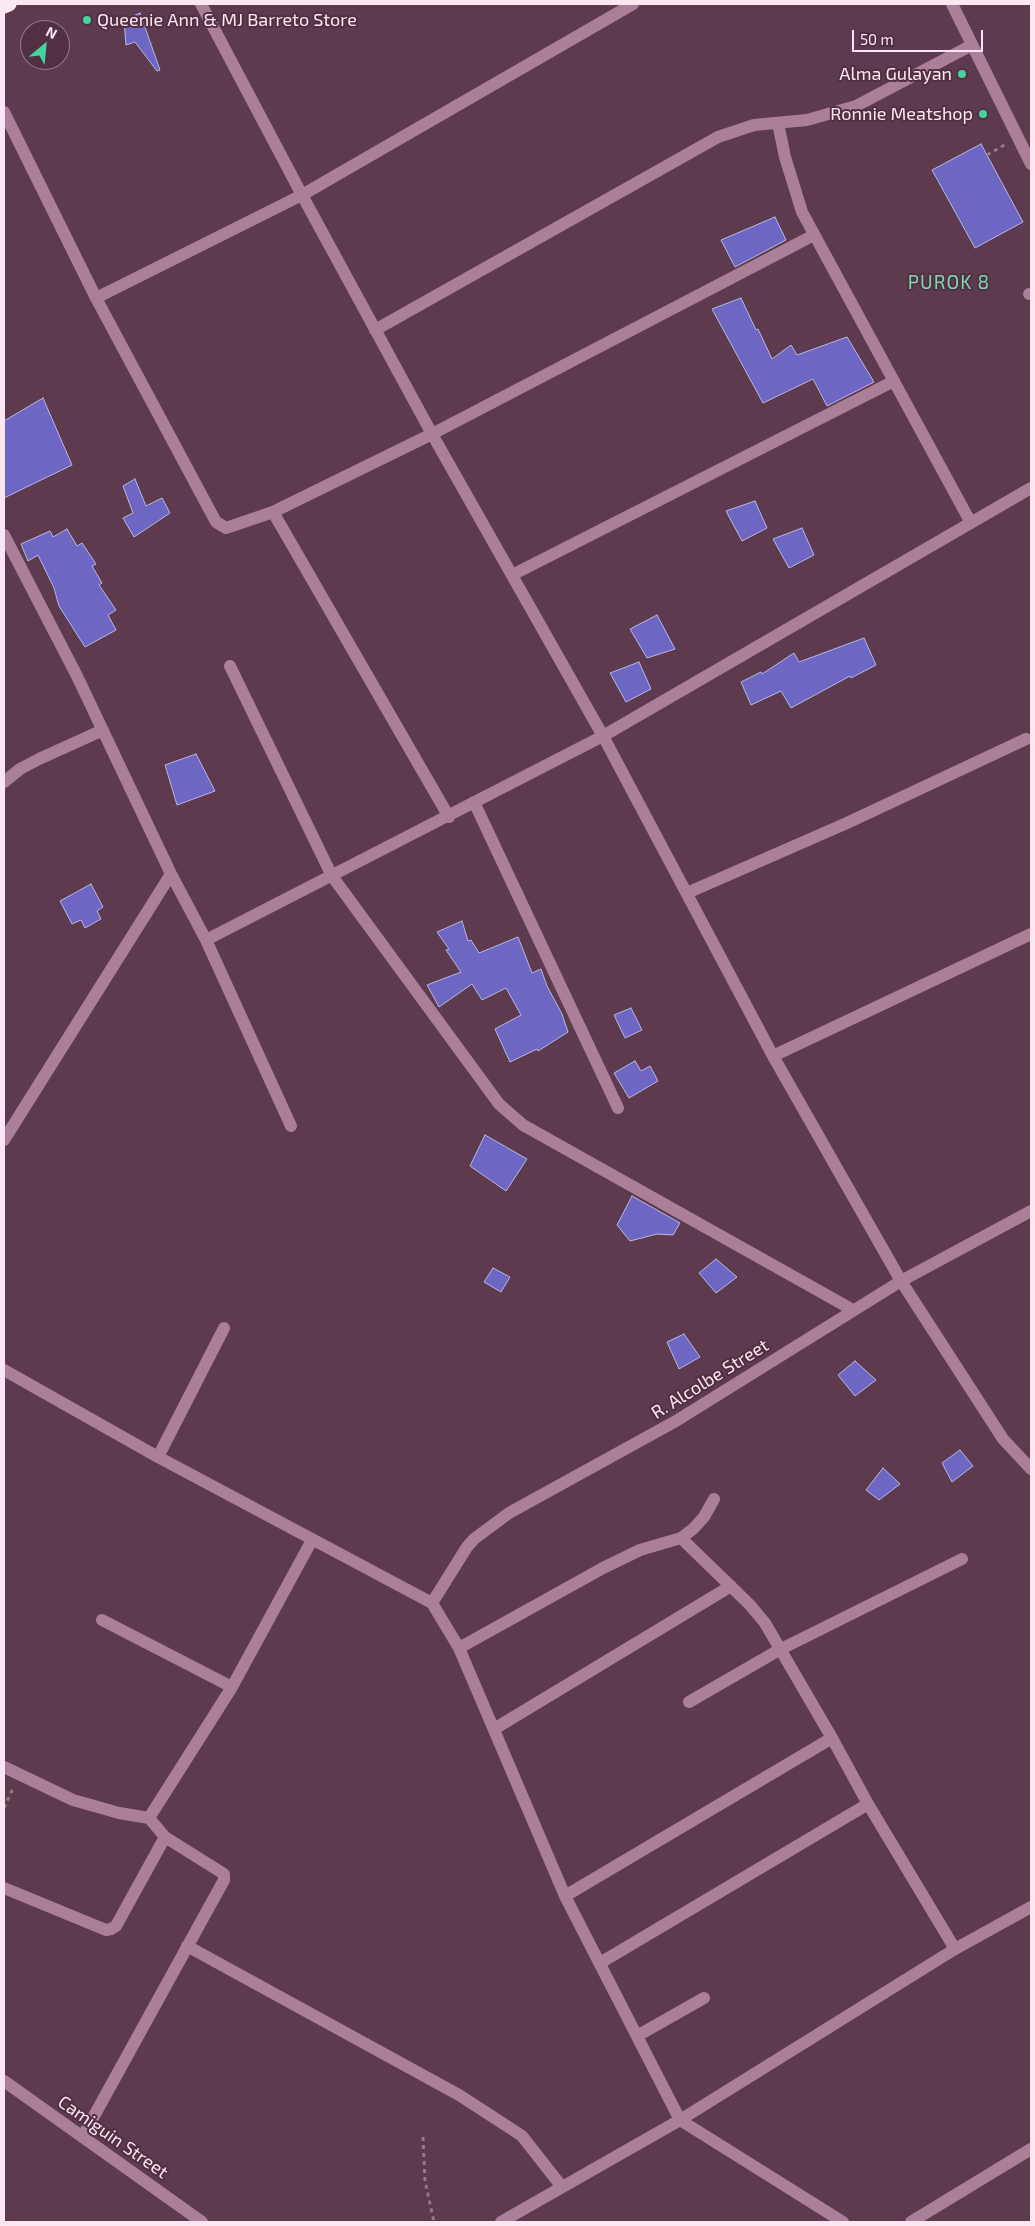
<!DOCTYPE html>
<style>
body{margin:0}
#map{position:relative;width:1035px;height:2226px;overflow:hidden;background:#5d3a4e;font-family:"Exo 2",sans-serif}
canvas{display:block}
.frame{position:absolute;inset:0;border:5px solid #fce6f1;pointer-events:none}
.north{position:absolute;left:20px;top:20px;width:50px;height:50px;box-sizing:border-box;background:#523043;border:1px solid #967989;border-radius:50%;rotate:28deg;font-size:14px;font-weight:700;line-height:20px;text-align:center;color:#fce6f1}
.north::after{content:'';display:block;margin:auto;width:18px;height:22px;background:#44d4a0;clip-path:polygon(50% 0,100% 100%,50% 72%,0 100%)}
.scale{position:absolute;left:852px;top:30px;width:131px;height:22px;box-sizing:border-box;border:2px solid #fce6f1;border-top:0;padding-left:6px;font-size:15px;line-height:18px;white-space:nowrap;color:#fce6f1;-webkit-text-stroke:4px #523043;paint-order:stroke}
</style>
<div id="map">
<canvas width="1035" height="2226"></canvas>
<div class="frame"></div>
<div class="north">N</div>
<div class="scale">50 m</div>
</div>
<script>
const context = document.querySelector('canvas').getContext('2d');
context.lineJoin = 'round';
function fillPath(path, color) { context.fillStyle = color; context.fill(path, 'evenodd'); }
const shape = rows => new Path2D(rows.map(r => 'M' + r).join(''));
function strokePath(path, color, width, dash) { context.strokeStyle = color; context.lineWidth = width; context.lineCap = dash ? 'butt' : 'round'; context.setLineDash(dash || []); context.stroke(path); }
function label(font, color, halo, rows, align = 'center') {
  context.font = font + ' "Exo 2",sans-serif'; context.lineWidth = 4; context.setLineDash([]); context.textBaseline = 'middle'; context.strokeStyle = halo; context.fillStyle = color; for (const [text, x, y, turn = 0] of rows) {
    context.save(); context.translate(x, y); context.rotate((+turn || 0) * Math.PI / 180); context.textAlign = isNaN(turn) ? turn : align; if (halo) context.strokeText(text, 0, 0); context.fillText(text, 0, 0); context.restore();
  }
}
const building = shape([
 [140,13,160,70,157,71,135,42,126,45,124,20,140,13],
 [981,144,1023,222,975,248,932,170,981,144],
 [775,217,786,240,735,267,721,240,775,217],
 [741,298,756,330,758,329,772,359,791,345,797,355,847,337,874,382,827,406,813,379,763,403,712,309,741,298],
 [43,398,72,465,4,498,4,421,43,398],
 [135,479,146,506,162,498,170,513,134,537,123,518,133,513,123,486,135,479],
 [755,501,767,528,742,541,726,511,755,501],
 [802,528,814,555,789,568,773,539,802,528],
 [67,529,77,546,82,543,96,564,92,566,102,583,99,585,116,610,108,615,116,630,85,647,59,606,54,588,38,555,28,561,21,544,50,531,53,537,67,529],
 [657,615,675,649,647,658,630,629,657,615],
 [864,638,876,665,851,678,850,676,791,708,781,691,751,705,741,682,761,672,762,674,794,653,799,662,864,638],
 [639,662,651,689,626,702,610,673,639,662],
 [196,754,215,791,177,805,165,765,196,754],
 [91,884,103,907,97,911,101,919,85,928,81,920,72,924,60,901,91,884],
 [462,921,468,941,471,940,479,953,518,937,532,973,541,969,547,986,562,1014,568,1032,538,1051,537,1049,510,1062,495,1029,521,1015,506,988,482,1000,472,984,439,1007,427,985,461,972,446,950,449,949,437,932,462,921],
 [631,1008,642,1030,625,1038,614,1015,631,1008],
 [635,1061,641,1071,650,1066,658,1081,629,1098,614,1073,635,1061],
 [485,1135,527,1159,506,1191,470,1166,485,1135],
 [632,1196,680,1223,673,1235,657,1234,630,1241,617,1225,632,1196],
 [716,1259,737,1277,716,1293,699,1273,716,1259],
 [493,1268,510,1277,501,1292,484,1282,493,1268],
 [684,1334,700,1357,679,1369,667,1342,684,1334],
 [855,1361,876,1380,855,1396,838,1375,855,1361],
 [960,1450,973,1466,952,1482,942,1463,960,1450],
 [883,1468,900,1484,879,1500,866,1490,883,1468]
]);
const path = shape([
 [987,155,1006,144],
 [4,1808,14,1786],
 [423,2137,425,2181,434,2222]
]);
const minor = shape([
 [201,4,302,195,432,434,603,736,773,1056,901,1281,1003,1439,1031,1469],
 [952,4,1031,164],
 [4,112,96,298,216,522,226,528,273,512,432,434,814,235],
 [778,123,785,157,802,212,971,523],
 [1029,294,1031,294],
 [96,298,302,195,633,4],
 [375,330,718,137,754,125,807,120,856,106,972,45],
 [273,512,449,817],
 [4,535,77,676,171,874,206,940,291,1126],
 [512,575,894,381],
 [230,666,332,876,499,1104,523,1125,853,1310],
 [4,782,20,769,39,759,103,730],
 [474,802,618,1108],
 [687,893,847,823,1026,739],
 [206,940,603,736,1031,488],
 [773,1056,1031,934],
 [4,1140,171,874],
 [4,1370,158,1457,432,1603,459,1648,565,1896,680,2120,843,2222],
 [158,1457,224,1328],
 [681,1538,750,1605,765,1623,832,1738,868,1804,955,1949],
 [432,1603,467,1547,474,1539,509,1513,676,1421,901,1281,1031,1211],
 [102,1620,232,1687],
 [459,1648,603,1568,640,1550,681,1538,693,1529,704,1517,714,1499],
 [689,1702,779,1650,962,1559],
 [494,1729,731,1586],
 [4,1767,73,1800,119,1813,149,1818,165,1837,224,1874,224,1880,83,2136],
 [149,1818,232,1687,312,1540],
 [4,1888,106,1930,111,1929,116,1926,165,1837],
 [565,1896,832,1738],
 [187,1946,459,2095,513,2130,522,2136,562,2187],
 [600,1963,868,1804],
 [637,2036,704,1998],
 [4,2081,202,2222],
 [501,2222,680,2120,955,1949,1031,1907],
 [911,2222,1031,2149]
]);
const highway = shape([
 [4,6,9,4]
]);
const markers = [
 [87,20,5,"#44d4a0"],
 [962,74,5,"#44d4a0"],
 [983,114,5,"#44d4a0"]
];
const poiNames = [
 ["Queenie Ann & MJ Barreto Store",97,20,"left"],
 ["Alma Gulayan",952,74],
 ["Ronnie Meatshop",973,114]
];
const streetNames = [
 ["R. Alcolbe Street",710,1379,-32],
 ["Camiguin Street",113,2137,35]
];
const neighbourhoodNames = [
 ["PUROK 8",949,283]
];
fillPath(building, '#6e66c3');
strokePath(building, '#b8b8e1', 1);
strokePath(path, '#957787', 3, [4, 4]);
strokePath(minor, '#ab7f97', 12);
strokePath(highway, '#fee8f3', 15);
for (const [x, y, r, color] of markers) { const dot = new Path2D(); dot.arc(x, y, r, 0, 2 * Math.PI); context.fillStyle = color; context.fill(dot); strokePath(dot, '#523043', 2); }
label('18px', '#fce6f1', '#523043', poiNames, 'right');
label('18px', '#fce6f1', '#523043', streetNames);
context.letterSpacing = '1px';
label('19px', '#7fd5b0', '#523043', neighbourhoodNames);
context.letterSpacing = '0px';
</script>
